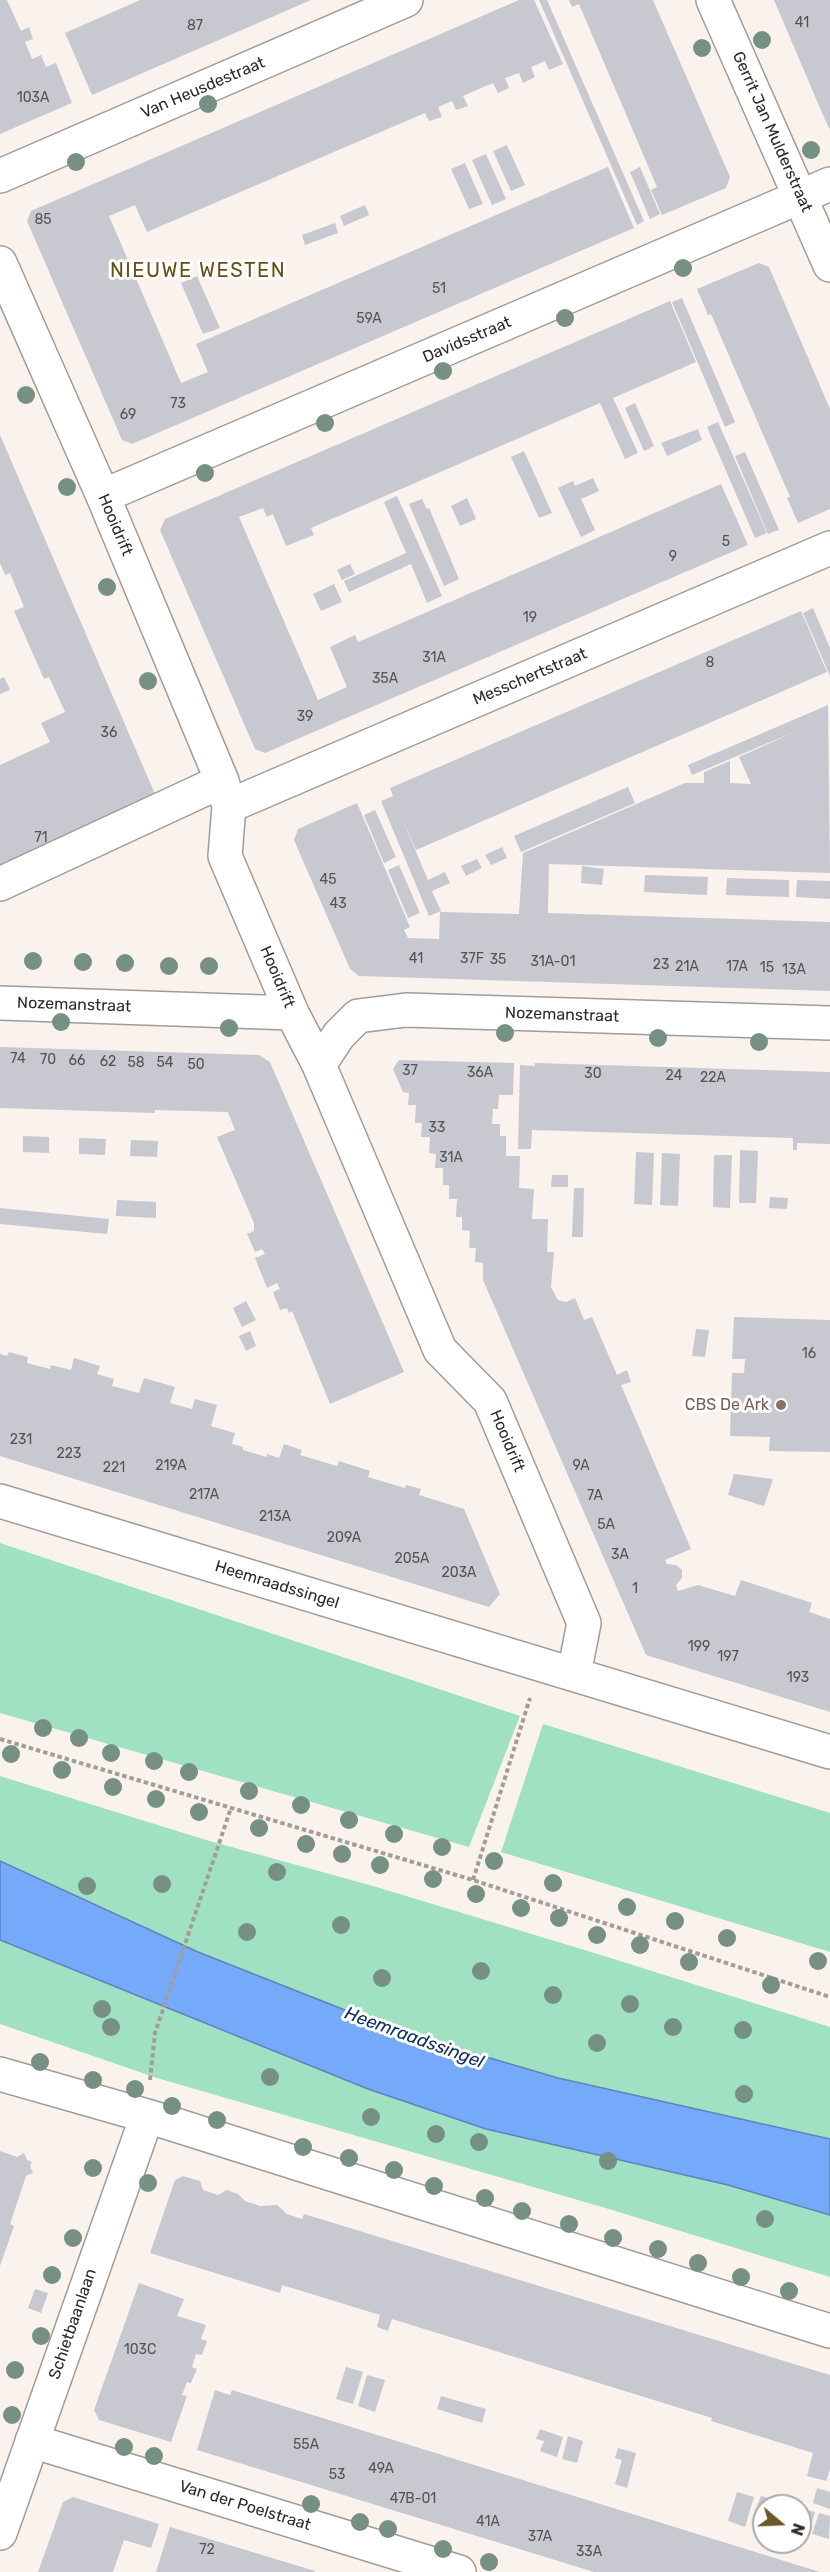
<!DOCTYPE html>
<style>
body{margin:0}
#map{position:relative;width:830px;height:2572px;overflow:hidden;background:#faf2ed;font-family:Rubik,sans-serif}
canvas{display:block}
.north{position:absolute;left:752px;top:2494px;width:60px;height:60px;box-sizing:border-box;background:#fff;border:2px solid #abaaa9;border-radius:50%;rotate:109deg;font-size:16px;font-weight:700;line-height:24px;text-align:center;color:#2d2a28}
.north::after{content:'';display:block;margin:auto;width:21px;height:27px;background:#6e5727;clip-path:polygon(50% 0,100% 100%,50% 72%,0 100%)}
</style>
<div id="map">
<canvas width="830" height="2572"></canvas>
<div class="north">N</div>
</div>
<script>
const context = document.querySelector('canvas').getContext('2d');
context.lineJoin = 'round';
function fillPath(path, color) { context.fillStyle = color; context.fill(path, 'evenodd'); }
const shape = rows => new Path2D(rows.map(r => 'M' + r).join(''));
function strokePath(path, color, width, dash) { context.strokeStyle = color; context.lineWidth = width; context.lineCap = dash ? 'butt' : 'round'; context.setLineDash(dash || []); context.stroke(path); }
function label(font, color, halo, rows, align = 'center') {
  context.font = font + ' Rubik,sans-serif'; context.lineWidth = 6; context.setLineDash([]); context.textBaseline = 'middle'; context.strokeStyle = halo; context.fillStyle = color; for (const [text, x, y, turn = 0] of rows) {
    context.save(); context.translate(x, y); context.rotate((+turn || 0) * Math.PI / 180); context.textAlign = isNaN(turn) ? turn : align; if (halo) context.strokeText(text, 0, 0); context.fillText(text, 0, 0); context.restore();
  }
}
const green = shape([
 [0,1543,520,1716,469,1847,0,1713],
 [543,1724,830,1813,830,1952,501,1852],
 [0,1776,206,1840,373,1886,601,1955,830,2027,830,2139,558,2078,398,2031,198,1952,0,1861],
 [0,1940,368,2089,486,2129,728,2185,830,2215,830,2277,609,2209,157,2078,0,2024]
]);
const water = shape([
 [0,1861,198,1952,398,2031,558,2078,830,2139,830,2215,728,2185,486,2129,368,2089,0,1940,0,1861]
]);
const building = shape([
 [0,0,7,0,21,31,29,27,33,39,25,42,32,59,41,55,46,67,56,63,72,103,0,134],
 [140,0,311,0,92,95,65,33],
 [519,0,534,0,563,64,549,70,545,61,531,67,535,77,523,83,519,73,505,78,509,88,498,93,493,83,463,96,468,106,456,110,452,101,438,107,442,117,429,121,425,113,147,232,135,205,109,216,181,383,208,372,196,344,608,167,634,228,132,444,122,440,27,221,31,211],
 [539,0,547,0,644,221,637,225],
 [569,0,653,0,730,177,726,188,662,215,651,190,657,187,579,4,572,7],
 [774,0,830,0,830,130,823,115],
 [507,145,525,185,511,191,493,151],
 [486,154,506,199,492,205,472,160],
 [465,163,483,204,469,209,451,169],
 [640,167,660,214,650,219,630,172],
 [365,205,369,215,344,226,340,216],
 [335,223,338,233,305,245,302,235],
 [759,263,769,267,830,409,830,509,798,523,787,498,790,497,711,314,708,315,697,289],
 [197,276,220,328,203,334,181,283],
 [682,298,735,422,725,427,672,302],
 [670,301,696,362,613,398,638,453,625,459,600,403,311,528,314,535,286,546,273,514,267,517,263,508,239,517,318,700,347,687,330,647,355,635,358,642,721,484,748,545,265,753,255,749,160,530,165,519],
 [635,403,654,446,644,451,625,408],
 [718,422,767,533,755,538,707,427],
 [698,429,702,440,667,456,661,443],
 [0,435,158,801,0,873,0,765,50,742,41,723,65,712,49,677,44,679,14,611,24,607,10,573,5,575,0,563],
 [524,451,552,513,539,518,511,457],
 [745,452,779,530,768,534,735,456],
 [593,478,599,491,581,499,595,530,581,537,558,488,573,481,575,486],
 [397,496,442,596,427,603,411,564,349,592,344,581,406,553,384,502],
 [467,498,476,519,460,526,451,506],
 [422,499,427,509,429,508,459,579,444,586,409,504],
 [350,564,355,574,342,580,337,570],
 [334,584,342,602,321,611,313,594],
 [813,608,830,648,830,676,803,613],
 [801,611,827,672,416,850,400,814,428,880,445,872,450,883,432,891,441,911,429,916,381,801,393,796,390,788],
 [4,677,10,690,0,694,0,679],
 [828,705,830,873,549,864,548,913,830,922,830,991,359,976,350,969,294,840,298,829,357,803,410,927,404,930,408,938,439,939,440,912,519,914,523,853,685,783,704,783,704,772,730,761,730,783,751,784,739,757,799,730,692,775,688,765],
 [628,787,635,803,521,852,514,836],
 [375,810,396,857,384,863,364,815],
 [502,847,507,858,491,865,485,855],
 [477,859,482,868,466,876,461,866],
 [399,865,420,913,408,918,388,870],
 [582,866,604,869,602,885,581,883],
 [645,875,708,877,707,895,644,892],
 [727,878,789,880,789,897,726,895],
 [797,880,830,881,830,899,796,897],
 [0,1047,259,1055,270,1062,404,1372,330,1404,292,1311,289,1313,287,1308,280,1310,273,1292,280,1289,277,1283,267,1288,255,1258,265,1254,262,1249,255,1252,247,1234,254,1231,254,1223,217,1137,235,1130,228,1112,155,1110,155,1113,0,1108],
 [399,1060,514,1063,513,1095,499,1095,498,1109,493,1109,492,1124,500,1124,500,1136,506,1136,506,1156,520,1156,519,1188,534,1189,532,1219,548,1219,547,1252,554,1252,551,1287,558,1300,566,1302,575,1298,584,1320,592,1317,617,1375,627,1370,631,1382,621,1385,691,1549,665,1560,667,1564,676,1565,682,1570,682,1578,676,1585,678,1591,698,1585,735,1596,741,1580,812,1603,809,1612,830,1619,830,1712,646,1655,483,1280,483,1263,475,1262,476,1248,469,1248,470,1231,462,1230,462,1217,456,1217,457,1199,449,1199,449,1185,443,1185,443,1168,435,1168,436,1154,429,1153,430,1137,421,1137,422,1123,415,1123,416,1105,408,1105,409,1093,403,1092,393,1069],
 [535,1063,830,1072,830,1144,797,1143,797,1150,793,1150,793,1138,532,1130,531,1149,518,1149,520,1065,535,1066],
 [23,1136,49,1137,49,1153,23,1152],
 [79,1138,106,1139,105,1155,79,1154],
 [131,1140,158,1141,157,1157,130,1156],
 [740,1150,758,1151,756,1203,739,1203],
 [636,1152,654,1153,652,1205,634,1204],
 [662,1153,680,1154,678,1206,660,1205],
 [714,1155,732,1155,730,1208,713,1207],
 [552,1175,568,1175,568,1187,551,1187],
 [574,1188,584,1188,583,1237,572,1237],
 [770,1197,788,1198,787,1209,769,1208],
 [117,1200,156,1202,156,1218,116,1216],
 [0,1208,109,1219,107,1234,0,1224],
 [246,1301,256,1320,242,1327,233,1308],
 [734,1317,830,1320,830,1452,769,1451,770,1437,730,1436,732,1373,744,1373,745,1359,732,1359],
 [696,1329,709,1330,705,1357,692,1356],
 [250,1331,256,1346,246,1351,239,1336],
 [9,1352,28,1357,27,1363,50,1369,51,1365,71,1370,74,1358,100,1366,97,1374,114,1379,112,1386,139,1393,144,1378,175,1387,170,1403,192,1409,195,1399,217,1405,211,1426,235,1433,232,1444,243,1447,243,1450,267,1457,267,1454,279,1458,284,1444,302,1450,300,1455,337,1466,339,1461,370,1471,368,1477,405,1488,406,1485,421,1489,419,1495,464,1509,500,1594,489,1607,0,1456,0,1354,7,1356],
 [734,1474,773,1479,764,1506,728,1495],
 [0,2151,17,2157,24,2153,27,2160,32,2162,30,2166,33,2173,26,2176,10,2224,14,2226,0,2266],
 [183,2176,200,2181,203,2190,218,2195,227,2190,238,2194,245,2201,260,2206,277,2205,287,2214,302,2219,304,2214,830,2375,830,2469,826,2481,807,2476,813,2453,711,2421,712,2418,392,2319,388,2331,377,2327,380,2315,282,2285,280,2293,150,2253,175,2180],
 [139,2283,184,2299,177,2316,206,2325,201,2339,207,2341,202,2355,196,2354,192,2367,197,2369,191,2383,187,2382,182,2395,187,2396,171,2442,99,2420,94,2410],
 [35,2289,48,2293,41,2313,28,2308],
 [346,2367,363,2372,353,2404,336,2399],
 [367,2375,385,2380,375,2412,358,2406],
 [215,2390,230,2395,232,2390,820,2572,594,2572,197,2450],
 [441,2396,486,2409,482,2423,437,2409],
 [540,2429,563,2437,557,2457,540,2451,544,2441,536,2439],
 [568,2436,583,2441,577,2463,562,2459],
 [618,2448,636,2453,627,2488,615,2484,622,2460,615,2458],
 [817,2488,830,2492,830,2509,813,2503],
 [737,2492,754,2497,745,2527,728,2521],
 [761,2496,777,2501,775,2506,764,2506,764,2521,753,2516],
 [73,2497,159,2524,151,2548,124,2540,113,2572,38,2572,63,2502],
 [800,2508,815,2512,805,2543,800,2542],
 [819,2513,830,2516,829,2539,812,2534],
 [170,2527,315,2571,315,2572,156,2572]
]);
const path = shape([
 [0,1739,473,1880,830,1997],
 [473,1880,530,1698],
 [150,2080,155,2033,231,1808]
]);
const minor = shape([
 [713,0,830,265],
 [0,176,406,0],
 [0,263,103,496,222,781,229,806,225,856,292,1013,319,1065,440,1350,490,1401,584,1623,574,1674],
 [103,496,830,184],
 [229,806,830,548],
 [0,884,222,781],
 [0,1003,292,1013],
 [319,1065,339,1035,358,1016,406,1010,830,1023],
 [0,1501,830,1752],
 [0,2074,147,2116,830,2331],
 [32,2441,459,2572],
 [0,2533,147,2116]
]);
const trees = [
 [762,40],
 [702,48],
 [208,104],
 [811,150],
 [76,162],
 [683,268],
 [565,318],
 [443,371],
 [26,395],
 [325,423],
 [205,473],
 [67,487],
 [107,587],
 [148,681],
 [33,961],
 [83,962],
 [125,963],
 [169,966],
 [209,966],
 [61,1022],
 [229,1028],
 [505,1033],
 [658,1038],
 [759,1042],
 [43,1728],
 [79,1738],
 [111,1753],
 [11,1754],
 [154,1761],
 [62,1770],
 [189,1772],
 [113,1787],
 [249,1791],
 [156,1799],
 [301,1805],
 [199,1812],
 [349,1820],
 [259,1828],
 [394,1834],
 [306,1844],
 [442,1847],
 [342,1854],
 [494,1861],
 [380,1865],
 [277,1872],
 [433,1879],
 [553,1883],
 [162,1884],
 [87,1886],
 [476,1894],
 [627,1907],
 [521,1908],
 [559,1918],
 [675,1921],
 [341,1925],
 [247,1932],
 [597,1935],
 [727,1938],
 [640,1945],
 [818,1961],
 [689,1962],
 [481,1971],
 [382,1978],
 [771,1985],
 [553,1995],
 [630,2004],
 [102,2009],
 [111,2027],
 [673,2027],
 [743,2030],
 [597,2043],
 [40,2062],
 [270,2077],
 [93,2080],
 [135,2089],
 [744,2094],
 [172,2106],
 [371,2117],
 [217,2120],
 [436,2134],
 [479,2142],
 [303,2147],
 [349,2158],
 [608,2161],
 [93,2168],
 [394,2170],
 [148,2183],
 [434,2186],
 [485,2198],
 [522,2211],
 [765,2219],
 [569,2224],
 [73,2238],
 [613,2238],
 [658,2249],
 [698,2263],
 [52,2275],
 [741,2277],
 [789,2291],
 [41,2336],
 [15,2370],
 [12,2415],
 [124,2447],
 [154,2456],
 [311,2504],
 [360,2522],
 [388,2529],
 [443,2549],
 [489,2562]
];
const markers = [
 [781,1405,6,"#8d6e63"]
];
const numberNames = [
 ["41",802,23],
 ["87",195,26],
 ["103A",33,98],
 ["85",43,220],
 ["51",439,289],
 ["59A",369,319],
 ["73",178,404],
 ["69",128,415],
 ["5",726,542],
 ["9",673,557],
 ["19",530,618],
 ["31A",434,658],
 ["8",710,663],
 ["35A",385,679],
 ["39",305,717],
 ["36",109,733],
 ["71",41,838],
 ["45",328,880],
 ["43",338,904],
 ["41",416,959],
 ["37F",472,959],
 ["35",498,960],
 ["31A-01",553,962],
 ["23",661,965],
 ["21A",687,967],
 ["17A",737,967],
 ["15",767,968],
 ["13A",794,970],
 ["74",18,1059],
 ["70",48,1060],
 ["66",77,1061],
 ["62",108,1062],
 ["58",136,1063],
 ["54",165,1063],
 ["50",196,1065],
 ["37",410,1071],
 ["36A",480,1073],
 ["30",593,1074],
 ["24",674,1076],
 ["22A",713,1078],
 ["33",437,1128],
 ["31A",451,1158],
 ["16",809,1354],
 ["231",21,1440],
 ["223",69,1454],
 ["219A",171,1466],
 ["9A",581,1466],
 ["221",114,1468],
 ["217A",204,1495],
 ["7A",595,1496],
 ["213A",275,1517],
 ["5A",606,1525],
 ["209A",344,1538],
 ["3A",620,1555],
 ["205A",412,1559],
 ["203A",459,1573],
 ["1",635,1589],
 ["199",699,1647],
 ["197",728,1657],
 ["193",798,1678],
 ["103C",140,2350],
 ["55A",306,2445],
 ["49A",381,2469],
 ["53",337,2475],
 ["47B-01",413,2499],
 ["41A",488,2522],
 ["37A",540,2537],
 ["72",207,2550],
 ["33A",589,2552]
];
const streetNames = [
 ["Van Heusdestraat",203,88,-23],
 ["Gerrit Jan Mulderstraat",772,132,66],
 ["Davidsstraat",467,340,-23],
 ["Hooidrift",115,525,67],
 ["Messchertstraat",530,677,-23],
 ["Hooidrift",277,977,67],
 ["Nozemanstraat",74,1005,2],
 ["Nozemanstraat",562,1015,2],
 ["Hooidrift",507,1441,67],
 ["Heemraadssingel",277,1585,17],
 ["Schietbaanlaan",73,2324,-71],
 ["Van der Poelstraat",245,2506,17]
];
const educationNames = [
 ["CBS De Ark",769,1405]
];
const waterNames = [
 ["Heemraadssingel",414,2038,20]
];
const quarterNames = [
 ["NIEUWE WESTEN",198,271]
];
fillPath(green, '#9fe1c2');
fillPath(water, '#75a9fa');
strokePath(water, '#5f83bb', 1.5);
fillPath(building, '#c8c8d0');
strokePath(minor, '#a29b96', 36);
strokePath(path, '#a39d99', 4, [4.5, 3]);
strokePath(minor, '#fff', 33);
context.fillStyle = '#769083';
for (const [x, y] of trees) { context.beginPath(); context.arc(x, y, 9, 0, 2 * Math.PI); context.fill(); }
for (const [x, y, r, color] of markers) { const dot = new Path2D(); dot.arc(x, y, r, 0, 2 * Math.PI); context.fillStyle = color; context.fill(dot); strokePath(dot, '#fff', 2); }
label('14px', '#545252', null, numberNames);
label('16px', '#2d2a28', '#fff', streetNames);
label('16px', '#785e54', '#fff', educationNames, 'right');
label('italic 18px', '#0e2f61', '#fff', waterNames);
context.letterSpacing = '1.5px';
label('20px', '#684e15', '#fff', quarterNames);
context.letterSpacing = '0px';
</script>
